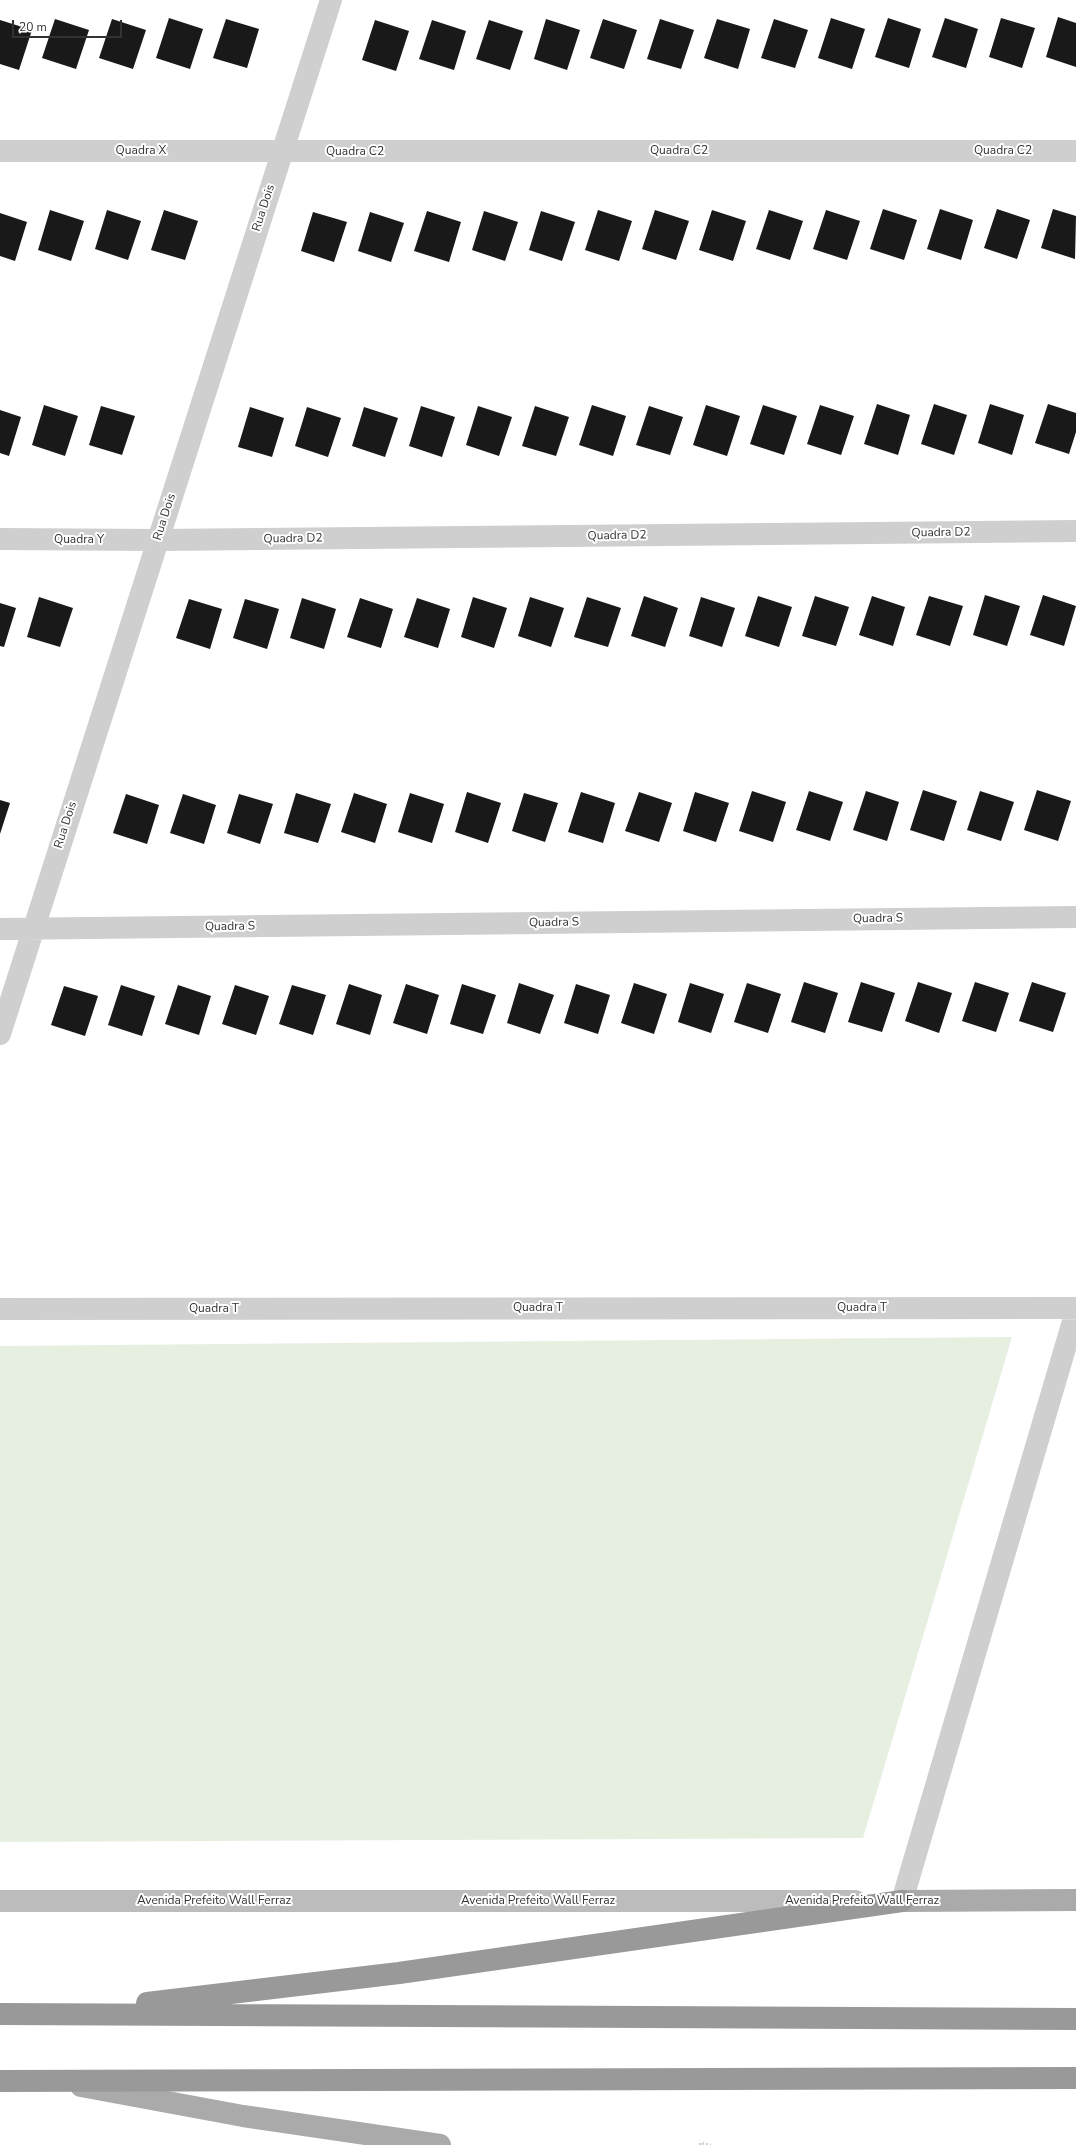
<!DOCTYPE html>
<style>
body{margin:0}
#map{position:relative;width:1076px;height:2145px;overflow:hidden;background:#fff;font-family:"Nunito Sans",sans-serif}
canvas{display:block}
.scale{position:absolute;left:12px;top:20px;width:110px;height:18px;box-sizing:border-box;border:2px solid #323232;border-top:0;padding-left:5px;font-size:12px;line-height:14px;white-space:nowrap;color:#323232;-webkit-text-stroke:3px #fff;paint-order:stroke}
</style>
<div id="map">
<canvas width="1076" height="2145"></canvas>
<div class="scale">20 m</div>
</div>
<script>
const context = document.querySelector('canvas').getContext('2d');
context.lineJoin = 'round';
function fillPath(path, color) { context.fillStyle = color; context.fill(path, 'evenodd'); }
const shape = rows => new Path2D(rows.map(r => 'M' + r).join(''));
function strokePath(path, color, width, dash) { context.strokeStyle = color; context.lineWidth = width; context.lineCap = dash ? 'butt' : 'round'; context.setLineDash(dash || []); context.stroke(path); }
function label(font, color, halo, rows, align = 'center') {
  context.font = font + ' "Nunito Sans",sans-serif'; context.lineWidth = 4; context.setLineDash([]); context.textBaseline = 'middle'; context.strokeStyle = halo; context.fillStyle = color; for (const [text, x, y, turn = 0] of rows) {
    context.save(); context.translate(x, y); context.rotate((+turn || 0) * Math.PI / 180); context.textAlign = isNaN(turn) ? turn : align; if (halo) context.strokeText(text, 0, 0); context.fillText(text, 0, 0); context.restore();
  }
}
const green = shape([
 [1012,1337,863,1838,0,1842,0,1346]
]);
const building = shape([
 [1058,17,1076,23,1076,67,1046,57],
 [169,18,203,29,190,69,156,58],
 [831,18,865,29,852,69,818,58],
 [888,18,921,29,909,68,875,57],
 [945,18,978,29,966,68,932,57],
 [1001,18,1035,28,1022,68,989,57],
 [55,19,89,30,76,69,42,58],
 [112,19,146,30,133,69,99,58],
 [226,19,259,29,247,68,213,58],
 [546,19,580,30,567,70,534,59],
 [603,19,637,30,624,69,590,58],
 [660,19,694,30,681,69,647,59],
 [717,19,750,29,738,69,704,58],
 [774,19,808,30,795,68,761,58],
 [0,20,32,30,19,70,0,64],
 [375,20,409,31,396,71,362,60],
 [432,20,466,31,454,70,419,59],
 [489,20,523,31,510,70,476,59],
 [883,209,917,220,904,260,870,249],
 [940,209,973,220,961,260,927,249],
 [997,209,1030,220,1017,259,984,248],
 [1053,209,1076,216,1075,259,1041,248],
 [50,210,84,221,71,261,38,250],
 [107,210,141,221,128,260,95,249],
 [164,210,198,221,185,260,151,250],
 [598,210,632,221,619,261,585,250],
 [655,210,689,221,676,260,642,249],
 [712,210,746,221,733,261,699,250],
 [769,210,803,221,790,260,756,249],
 [826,210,860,221,847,260,813,249],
 [427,211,461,222,449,262,414,251],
 [484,211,518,222,505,261,472,250],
 [541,211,575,222,562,261,529,250],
 [313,212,347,222,334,262,301,251],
 [370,212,404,223,391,262,358,251],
 [0,213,27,222,15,261,0,256],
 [877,404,910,415,898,455,864,444],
 [934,404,967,415,954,455,921,444],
 [990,404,1024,415,1012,455,978,443],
 [1048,404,1076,413,1076,432,1069,454,1035,443],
 [44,405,78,416,65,456,32,445],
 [592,405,626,416,613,456,579,445],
 [706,405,740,416,727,456,693,445],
 [763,405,797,416,784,455,750,444],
 [820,405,854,416,841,455,807,444],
 [101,406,135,416,122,455,89,445],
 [421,406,455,417,442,457,409,446],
 [478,406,512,417,499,456,466,445],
 [535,406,569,417,556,456,522,446],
 [649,406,683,417,670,455,636,445],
 [250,407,284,418,272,457,238,447],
 [307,407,341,418,328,457,295,446],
 [364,407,398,418,385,457,352,446],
 [0,410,21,417,9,456,0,453],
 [985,595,1020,606,1007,646,973,635],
 [1043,595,1076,606,1064,646,1030,635],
 [644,596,678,608,665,647,631,636],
 [758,596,792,607,779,647,745,636],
 [815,596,849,607,836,646,802,636],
 [872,596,905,607,893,646,859,635],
 [929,596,963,606,950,646,916,635],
 [39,597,73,608,60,647,27,637],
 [473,597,507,608,494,648,461,637],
 [530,597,564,608,551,647,518,636],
 [587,597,621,608,608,647,574,637],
 [701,597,735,608,722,647,689,636],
 [302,598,336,609,324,649,290,638],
 [360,598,393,609,381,648,347,637],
 [417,598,450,609,438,648,404,637],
 [189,599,222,609,210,649,176,638],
 [245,599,279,609,267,649,233,638],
 [0,603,16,608,4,647,0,646],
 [923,790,957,801,944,841,910,830],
 [1037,790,1071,801,1058,841,1024,830],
 [752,791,786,802,773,842,739,831],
 [809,791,843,802,830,841,796,830],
 [866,791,899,802,887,841,853,830],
 [980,791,1014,802,1001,841,967,830],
 [467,792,501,803,488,843,455,832],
 [581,792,615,803,603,843,568,832],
 [639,792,672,803,659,842,625,831],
 [695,792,729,803,716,842,683,831],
 [296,793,331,804,318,843,284,833],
 [354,793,387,804,375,843,341,832],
 [410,793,444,804,432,843,398,832],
 [524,793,558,803,545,842,512,831],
 [126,794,159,805,147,844,113,833],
 [183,794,216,805,204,844,170,833],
 [239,794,273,804,260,844,227,833],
 [0,800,10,803,0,834],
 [804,982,838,993,825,1033,791,1022],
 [861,982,895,993,882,1032,848,1022],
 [918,982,952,993,939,1033,905,1021],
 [975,982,1009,993,996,1032,962,1021],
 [1032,982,1066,993,1053,1032,1019,1021],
 [519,983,554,995,540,1034,507,1023],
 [634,983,667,994,654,1034,621,1023],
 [690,983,724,994,711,1033,678,1022],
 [747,983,781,994,768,1033,734,1022],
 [349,984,382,995,370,1035,336,1024],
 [406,984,439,995,427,1034,393,1023],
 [462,984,496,995,483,1034,450,1024],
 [576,984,610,995,598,1034,564,1023],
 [121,985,155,996,142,1036,108,1025],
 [178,985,211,996,199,1035,165,1024],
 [235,985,269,996,256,1035,222,1024],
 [292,985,326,995,313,1035,279,1024],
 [64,986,98,996,85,1036,51,1025]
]);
const path = shape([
 [700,2145,700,2143,711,2145]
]);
const street = shape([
 [0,151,1076,151],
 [0,539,158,540,1076,531],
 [0,929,1076,917],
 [0,1034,331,0],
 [0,1309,1076,1308],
 [902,1901,1076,1311]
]);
const secondary = shape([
 [0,1901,855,1901]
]);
const primary = shape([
 [902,1901,1076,1900],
 [81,2086,243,2116,440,2145]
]);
const highway = shape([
 [147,2003,399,1973,902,1901],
 [0,2014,1076,2019],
 [0,2081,1076,2078]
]);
const streetNames = [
 ["Quadra X",141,151],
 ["Quadra C2",679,151],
 ["Quadra C2",1003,151],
 ["Quadra C2",355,152],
 ["Rua Dois",264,208,-72],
 ["Rua Dois",165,517,-72],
 ["Quadra D2",941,533,-1],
 ["Quadra D2",617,536,-1],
 ["Quadra D2",293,539,-1],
 ["Quadra Y",79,540],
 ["Rua Dois",66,825,-72],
 ["Quadra S",878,919,-1],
 ["Quadra S",554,923,-1],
 ["Quadra S",230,927,-1],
 ["Quadra T",538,1308],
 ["Quadra T",862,1308],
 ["Quadra T",214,1309],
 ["Avenida Prefeito Wall Ferraz",214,1901],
 ["Avenida Prefeito Wall Ferraz",538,1901],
 ["Avenida Prefeito Wall Ferraz",862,1901]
];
fillPath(green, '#e7efe1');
fillPath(building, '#191919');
strokePath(path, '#cfcfcf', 2.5, [2, 2]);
strokePath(street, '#cfcfcf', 22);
strokePath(secondary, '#bcbcbc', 22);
strokePath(primary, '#aaa', 22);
strokePath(highway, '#999', 22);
label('12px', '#323232', '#fff', streetNames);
</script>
